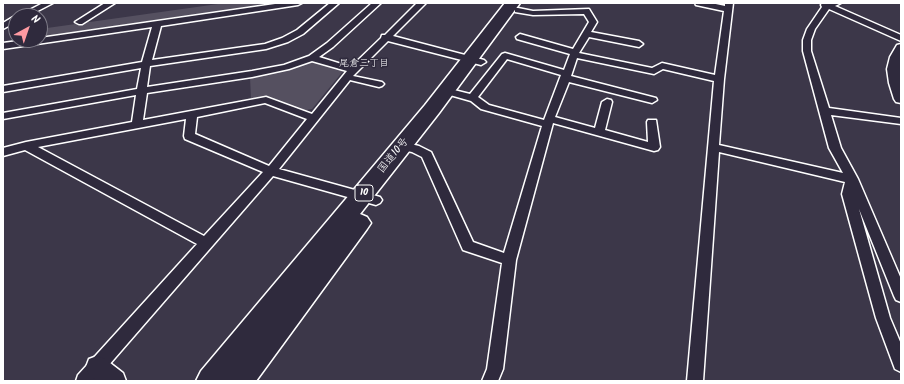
<!DOCTYPE html>
<meta charset="utf-8">
<style>
body{margin:0}
#map{position:relative;width:904px;height:384px;overflow:hidden;background:#3c3749;font-family:Kalam,sans-serif}
canvas{display:block}
.frame{position:absolute;inset:0;border:4px solid #fff;pointer-events:none}
.north{position:absolute;left:8px;top:8px;width:40px;height:40px;box-sizing:border-box;background:#2f2a3d;border:1px solid #827f8b;border-radius:50%;rotate:40deg;font-size:11px;font-weight:700;line-height:16px;text-align:center;color:#fff}
.north::after{content:'';display:block;margin:auto;width:14px;height:18px;background:#ff9aa2;clip-path:polygon(50% 0,100% 100%,50% 72%,0 100%)}
</style>
<div id="map">
<canvas width="904" height="384"></canvas>
<div class="frame"></div>
<div class="north">N</div>
</div>
<script>
const context = document.querySelector('canvas').getContext('2d');
context.lineJoin = 'round';
function fillPath(path, color) { context.fillStyle = color; context.fill(path, 'evenodd'); }
const shape = rows => new Path2D(rows.map(r => 'M' + r).join(''));
function strokePath(path, color, width, dash) { context.strokeStyle = color; context.lineWidth = width; context.lineCap = dash ? 'butt' : 'round'; context.setLineDash(dash || []); context.stroke(path); }
function label(font, color, halo, rows, align = 'center') {
  context.font = font + ' Kalam,"Klee One",sans-serif'; context.lineWidth = 3; context.setLineDash([]); context.textBaseline = 'middle'; context.strokeStyle = halo; context.fillStyle = color; for (const [text, x, y, turn = 0] of rows) {
    context.save(); context.translate(x, y); context.rotate((+turn || 0) * Math.PI / 180); context.textAlign = isNaN(turn) ? turn : align; if (halo) context.strokeText(text, 0, 0); context.fillText(text, 0, 0); context.restore();
  }
}
const green = shape([
 [225,3,270,3,40,37,40,29],
 [314,60,344,70,312,109,306,110,268,96,251,99,250,77]
]);
const street = shape([
 [43,3,53,3,28,16,18,16,43,3],
 [105,3,115,3,82,24,79,24,75,22,105,3],
 [282,3,302,3,298,5,161,26,152,60,265,44,282,38,297,30,330,3,339,3,303,34,288,42,266,49,150,66,147,87,252,71,284,65,309,56,327,43,372,3,381,3,333,47,319,57,351,67,381,38,382,35,385,35,417,3,426,3,393,36,484,60,486,62,481,65,388,41,353,76,382,82,384,84,382,86,379,87,350,80,279,169,380,197,382,200,380,203,376,205,273,176,95,381,76,381,78,375,197,244,25,150,3,156,3,148,26,142,132,122,136,95,3,119,3,113,137,89,141,68,3,92,3,86,142,62,152,27,3,49,3,43,26,40,40,40,40,38,282,3],
 [312,61,347,71,312,114,266,97,143,120,147,93,252,77,289,69,312,61],
 [265,103,307,119,269,166,195,134,197,117,265,103],
 [186,119,184,136,185,139,263,172,204,236,38,147,186,119],
 [695,3,711,3,725,6,725,3,733,3,724,79,719,145,843,173,829,148,803,51,803,40,807,29,822,7,821,5,822,3,841,3,835,6,901,35,901,41,829,9,815,29,811,40,811,51,829,108,901,118,901,124,831,115,841,148,858,179,901,279,901,302,896,300,894,296,859,209,890,318,901,344,901,372,895,369,876,318,842,194,845,182,719,152,703,381,687,381,714,81,663,69,654,74,577,58,571,76,656,98,657,100,652,103,569,82,555,117,595,128,602,102,607,99,611,100,612,102,605,130,648,142,647,122,648,120,656,120,660,147,658,150,654,151,553,123,516,260,503,369,498,381,482,381,487,369,502,263,463,250,422,157,412,152,398,149,396,146,398,143,402,142,419,146,431,152,473,242,504,253,542,126,481,109,471,101,443,93,441,91,443,89,446,88,470,94,502,54,505,53,564,70,570,54,517,39,516,37,520,34,573,49,589,22,584,14,533,15,515,12,515,8,518,8,533,11,589,9,597,22,591,32,639,41,643,44,639,47,589,37,579,53,652,68,662,63,715,75,724,11,696,5,695,3],
 [507,59,561,75,544,120,489,105,478,97,507,59],
 [13,17,16,17,16,22,3,29,3,23,13,17]
]);
const secondary = shape([
 [901,44,901,103,896,102,894,99,889,83,887,69,890,57,897,45,901,44],
 [97,356,105,359,123,373,126,381,97,381,89,375,86,367,89,359,97,356]
]);
const highway = shape([
 [505,3,520,3,439,113,360,214,367,217,371,223,367,229,256,381,196,381,201,371,425,105,505,3]
]);
const farNeighbourhoodnames = [
 ["尾倉三丁目",364,64]
];
const shields = [
 [364,193,18]
];
const shieldNames = [
 ["10",364,193]
];
const streetNames = [
 ["国道10号",394,156,-51]
];
fillPath(green, '#555060');
strokePath(street, '#fff', 3);
strokePath(secondary, '#fff', 3);
strokePath(highway, '#fff', 3);
fillPath(street, '#2f2a3d');
fillPath(secondary, '#2f2a3d');
fillPath(highway, '#2f2a3d');
label('10px', '#fff', '#2f2a3d', farNeighbourhoodnames);
for (const [x, y, w] of shields) { const box = new Path2D(); box.roundRect(x - w / 2, y - 8, w, 16, 3); context.fillStyle = '#2f2a3d'; context.fill(box); strokePath(box, '#fff', 1); }
label('bold 10px', '#fff', null, shieldNames);
label('11px', '#fff', '#2f2a3d', streetNames);
</script>
